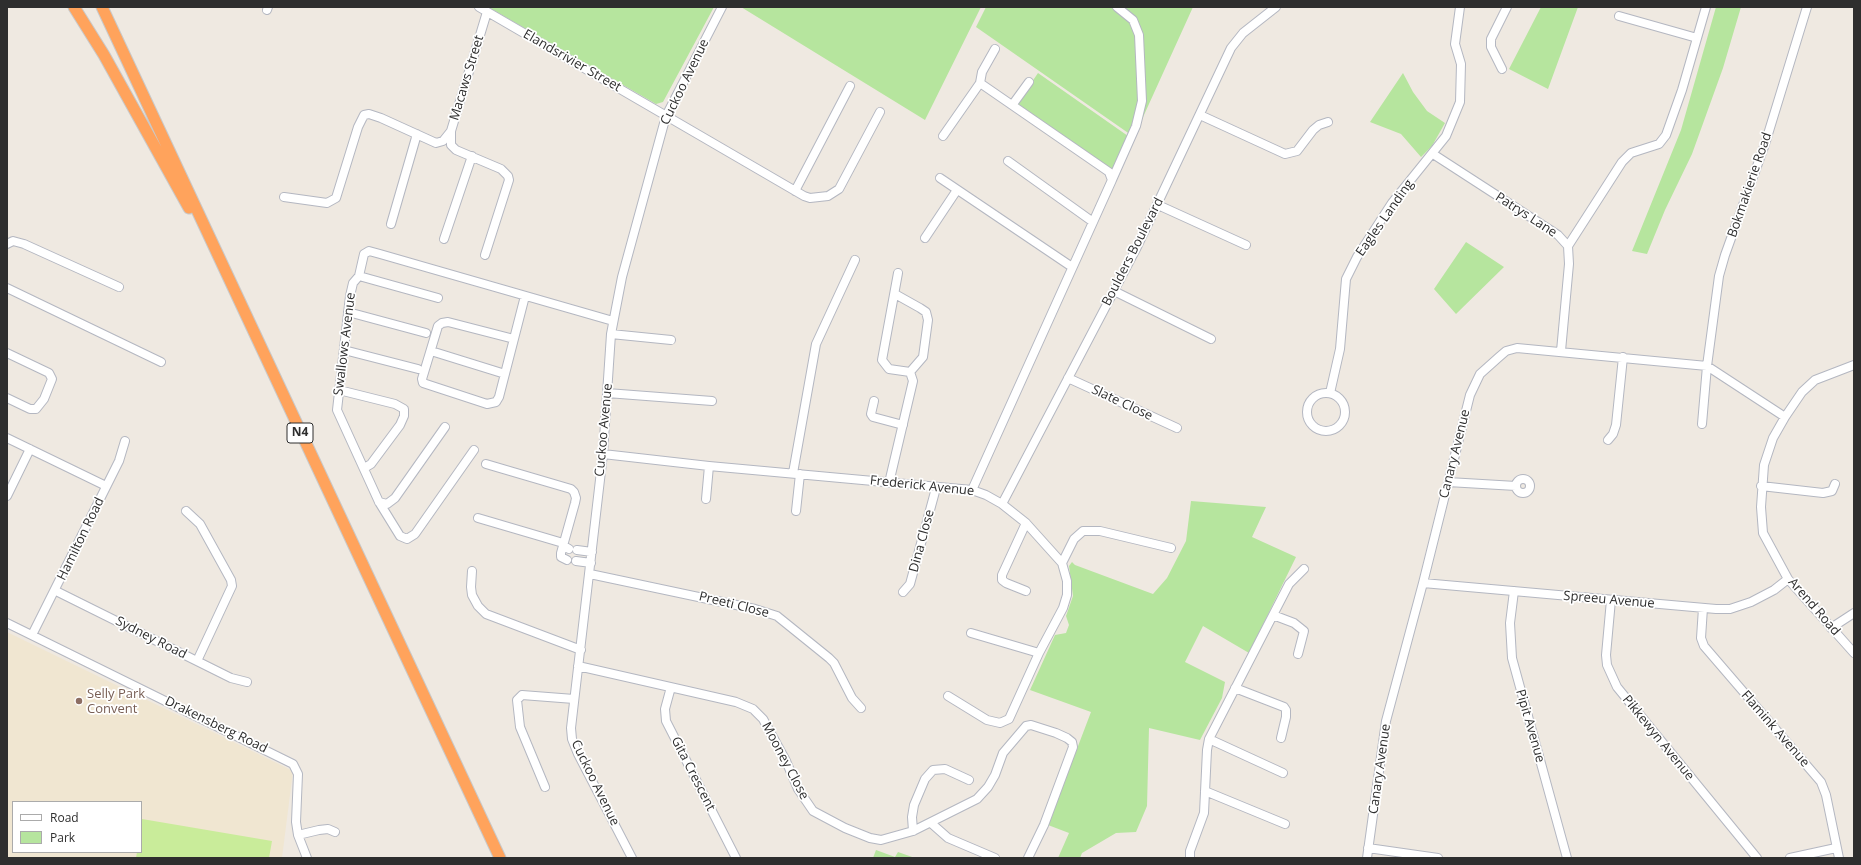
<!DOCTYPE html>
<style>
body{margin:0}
#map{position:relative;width:1861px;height:865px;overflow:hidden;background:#efe9e1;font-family:"Open Sans",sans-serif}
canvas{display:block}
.frame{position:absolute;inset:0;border:8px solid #2e2e2e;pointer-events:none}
.legend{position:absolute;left:12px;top:801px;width:130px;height:52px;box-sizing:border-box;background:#fff;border:1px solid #ababab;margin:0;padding:5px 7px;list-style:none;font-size:12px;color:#2e2e2e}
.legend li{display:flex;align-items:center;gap:8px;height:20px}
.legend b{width:20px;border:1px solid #ababab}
</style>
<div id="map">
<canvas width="1861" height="865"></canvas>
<div class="frame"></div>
<ul class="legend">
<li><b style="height:5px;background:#fff"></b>Road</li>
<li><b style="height:11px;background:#b6e59e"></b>Park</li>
</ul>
</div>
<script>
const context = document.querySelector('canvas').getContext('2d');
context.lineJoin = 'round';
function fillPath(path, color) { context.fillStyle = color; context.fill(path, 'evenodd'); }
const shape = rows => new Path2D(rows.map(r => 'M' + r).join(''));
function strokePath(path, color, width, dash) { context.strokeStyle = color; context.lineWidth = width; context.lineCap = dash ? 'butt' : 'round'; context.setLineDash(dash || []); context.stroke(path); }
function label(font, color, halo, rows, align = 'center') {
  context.font = font + ' "Open Sans",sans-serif'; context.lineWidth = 3.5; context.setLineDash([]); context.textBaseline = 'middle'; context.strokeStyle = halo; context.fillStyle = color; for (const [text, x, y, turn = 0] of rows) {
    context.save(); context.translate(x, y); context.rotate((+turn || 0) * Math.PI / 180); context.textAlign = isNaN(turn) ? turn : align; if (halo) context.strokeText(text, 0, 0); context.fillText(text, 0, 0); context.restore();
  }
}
const education = shape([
 [7,632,293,771,282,858,7,858],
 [13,802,141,802,141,852,13,852]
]);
const green = shape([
 [488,7,714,7,663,102,656,104],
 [741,7,981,7,925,120],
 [986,7,1193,7,1134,137,976,27],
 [1541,7,1578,7,1548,89,1509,69],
 [1716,7,1741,7,1723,68,1692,154,1665,210,1647,254,1632,251,1681,130],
 [1038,73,1128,136,1112,171,1019,105,1019,101],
 [1403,73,1413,92,1427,111,1445,123,1432,146,1421,157,1401,134,1370,122],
 [1466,242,1504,267,1456,314,1434,289],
 [1191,501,1266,507,1252,537,1296,557,1249,653,1203,626,1185,662,1225,682,1222,698,1200,740,1149,728,1147,806,1136,832,1116,833,1082,853,1080,858,1058,858,1069,833,1048,825,1091,712,1030,690,1055,635,1066,633,1069,625,1066,616,1073,596,1069,566,1072,562,1075,565,1153,594,1167,578,1186,541],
 [876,850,895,857,898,852,915,858,873,858]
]);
const pitch = shape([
 [142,819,272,841,269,858,136,858,137,852,141,852]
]);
const minor = shape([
 [479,7,804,196,810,198,828,196,839,189,880,112],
 [267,10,268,7],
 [1619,16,1697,38],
 [1502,69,1491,47,1491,39,1507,7],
 [980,83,982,72,995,49],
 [1013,104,1029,82],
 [1200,115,1285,154,1297,151,1313,130,1319,125,1328,122],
 [943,136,980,83,1109,172,1112,180,972,490],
 [1433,154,1558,235,1568,246,1569,264,1561,351],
 [1008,161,1093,222],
 [940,178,1072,267],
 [1112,180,1136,126,1142,101,1139,35,1133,20,1117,7],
 [795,191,850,86],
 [284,197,327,203,336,198,358,127,364,115,369,114,381,118,436,143,443,141,451,131],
 [1158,205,1246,245],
 [391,224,417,134],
 [925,238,957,190],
 [444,239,472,156],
 [7,244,13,241,24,244,119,287],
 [1568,246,1622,162,1631,153,1659,144,1666,135,1682,90,1706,7],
 [485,255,509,180,508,176,501,169,456,150,451,145,451,131,487,12],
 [359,276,438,298],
 [7,288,161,362],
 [1114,291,1211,339],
 [895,294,920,308,926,312,928,320,923,357,910,372],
 [348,312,426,333],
 [611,334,671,340],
 [514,339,448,322,442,323,438,326,422,379,423,383,487,404,496,402,499,397,525,296],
 [344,350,418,369],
 [431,351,505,374],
 [7,353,49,373,52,379,44,399,36,409,30,409,7,398],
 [1854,365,1815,380,1802,392,1785,417,1773,438,1764,465,1761,507,1763,533,1788,579,1854,653],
 [1068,378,1177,428],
 [339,390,395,404,404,409,404,416,400,425,371,464,366,467,363,466],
 '1307 412a19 19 0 1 1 38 0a19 19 0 1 1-38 0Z',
 [607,393,712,401],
 [1330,393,1340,349,1346,279,1357,257,1392,203,1446,136,1460,102,1461,64,1455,44,1460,7],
 [874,401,871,414,873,417,903,425],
 [1702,424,1707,366,1719,276,1725,255,1765,144,1807,7],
 [7,438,106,486],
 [1608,440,1613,434,1616,425,1623,357],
 [474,450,415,534,407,539,400,536,379,502,337,410,350,296,353,283,359,276,364,254,369,251,380,254,613,321],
 [603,454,709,466,972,490,986,495,1002,504,1026,523,1062,563,1067,581,1067,595,1063,608,1039,653,1009,719,1000,723,987,720,948,696],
 [486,464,571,489,574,492,576,498,575,503,561,553,561,557,567,560],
 [793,473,816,344,855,260],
 '1516 486a7 7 0 1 1 14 0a7 7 0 1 1-14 0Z',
 [1448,482,1516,486],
 [889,483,913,381,910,372,889,369,882,360,898,273],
 [1761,486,1823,493,1832,491,1835,484],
 [7,496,30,449],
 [706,499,709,466],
 [379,502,387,504,395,498,445,427],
 [1002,504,1136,249,1231,48,1243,33,1276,7],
 [186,511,200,524,231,580,232,586,197,661],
 [796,511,800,474],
 [478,518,563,543,564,546,569,549],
 [577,550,592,552],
 [576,561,591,563],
 [1062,563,1074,539,1083,531,1100,531,1171,548],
 [472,571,471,587,472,595,478,606,486,614,581,650],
 [590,574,755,609,777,616,829,658,834,663,852,698,861,708],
 [1423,583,1716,609,1730,609,1751,602,1774,590,1788,579],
 [56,591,231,678,247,682],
 [1026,591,1006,583,1002,580,1002,575,1026,523],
 [1514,591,1510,623,1512,658,1567,858],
 [903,592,910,584,936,488],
 [1611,600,1606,655,1607,665,1617,687,1757,858],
 [1703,608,1701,638,1704,646,1821,782,1826,795,1839,858],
 [1273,615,1294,623,1304,631,1298,654],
 [7,623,293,764,298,774,296,822,298,835,307,858],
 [1831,628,1854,613],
 [971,633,1039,653],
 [32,635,119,461,125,441],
 [578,666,736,702,753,709,763,719,786,761,798,789,813,811,845,828,870,838,881,840,913,831,977,799,988,787,995,775,1003,753,1026,726,1031,725,1056,733,1067,738,1072,742,1073,747,1044,825,1028,858],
 [671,687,665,709,666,721,736,858],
 [1235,688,1284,707,1286,710,1286,717,1281,738],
 [1209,739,1283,773],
 [545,787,520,727,517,700,522,695,574,699],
 [1205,791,1285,824],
 [931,823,948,838,995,858],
 [913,831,912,817,914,805,925,779,933,770,945,769,969,780],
 [298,835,319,830,328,829,335,832],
 [1368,848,1438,858],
 [632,858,578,754,572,739,571,728,603,454,611,334,622,277,666,116,722,7],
 [1190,858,1190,851,1204,813,1207,750,1209,739,1289,584,1304,569],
 [1367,858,1386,721,1423,583,1470,395,1480,374,1499,357,1506,351,1517,348,1707,366,1785,417],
 [1790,858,1836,848]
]);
const highway = shape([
 [74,7,104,55,189,208],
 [102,7,500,858]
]);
const markers = [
 [79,701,4,"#8d6e63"]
];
const shields = [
 [300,433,26]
];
const shieldNames = [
 ["N4",300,433]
];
const streetNames = [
 ["Elandsrivier Street",572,61,30],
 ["Macaws Street",467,78,-73],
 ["Cuckoo Avenue",685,82,-64],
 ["Bokmakierie Road",1750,185,-71],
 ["Patrys Lane",1526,215,33],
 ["Eagles Landing",1385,218,-55],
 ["Boulders Boulevard",1133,252,-63],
 ["Swallows Avenue",345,344,-83],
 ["Slate Close",1122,403,25],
 ["Cuckoo Avenue",604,430,-85],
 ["Canary Avenue",1455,454,-76],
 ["Frederick Avenue",922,486,6],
 ["Hamilton Road",81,539,-64],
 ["Dina Close",922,541,-75],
 ["Spreeu Avenue",1609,600,5],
 ["Preeti Close",734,605,14],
 ["Arend Road",1814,607,49],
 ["Sydney Road",151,638,27],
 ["Drakensberg Road",216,725,26],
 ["Pipit Avenue",1530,726,74],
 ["Flamink Avenue",1775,729,49],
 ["Pikkewyn Avenue",1658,738,51],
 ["Mooney Close",785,761,62],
 ["Canary Avenue",1380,769,-82],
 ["Gita Crescent",693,774,63],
 ["Cuckoo Avenue",595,783,64]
];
const educationNames = [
 ["Selly Park",87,694],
 ["Convent",87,709]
];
fillPath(education, '#f0e6d1');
fillPath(green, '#b6e59e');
fillPath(pitch, '#c9ec9a');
strokePath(minor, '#b4b7c1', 10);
strokePath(highway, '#c9c9c9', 13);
strokePath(minor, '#fff', 8);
strokePath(highway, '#ffa35c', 11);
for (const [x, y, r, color] of markers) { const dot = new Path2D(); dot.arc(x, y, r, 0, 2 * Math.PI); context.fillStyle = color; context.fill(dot); strokePath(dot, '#fff', 1.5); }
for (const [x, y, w] of shields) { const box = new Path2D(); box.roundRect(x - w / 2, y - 10, w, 20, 3); context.fillStyle = '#fff'; context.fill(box); strokePath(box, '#2e2e2e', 1); }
label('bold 12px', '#2e2e2e', null, shieldNames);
label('13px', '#2e2e2e', '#fff', streetNames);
label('13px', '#785e54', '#fff', educationNames, 'left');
</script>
